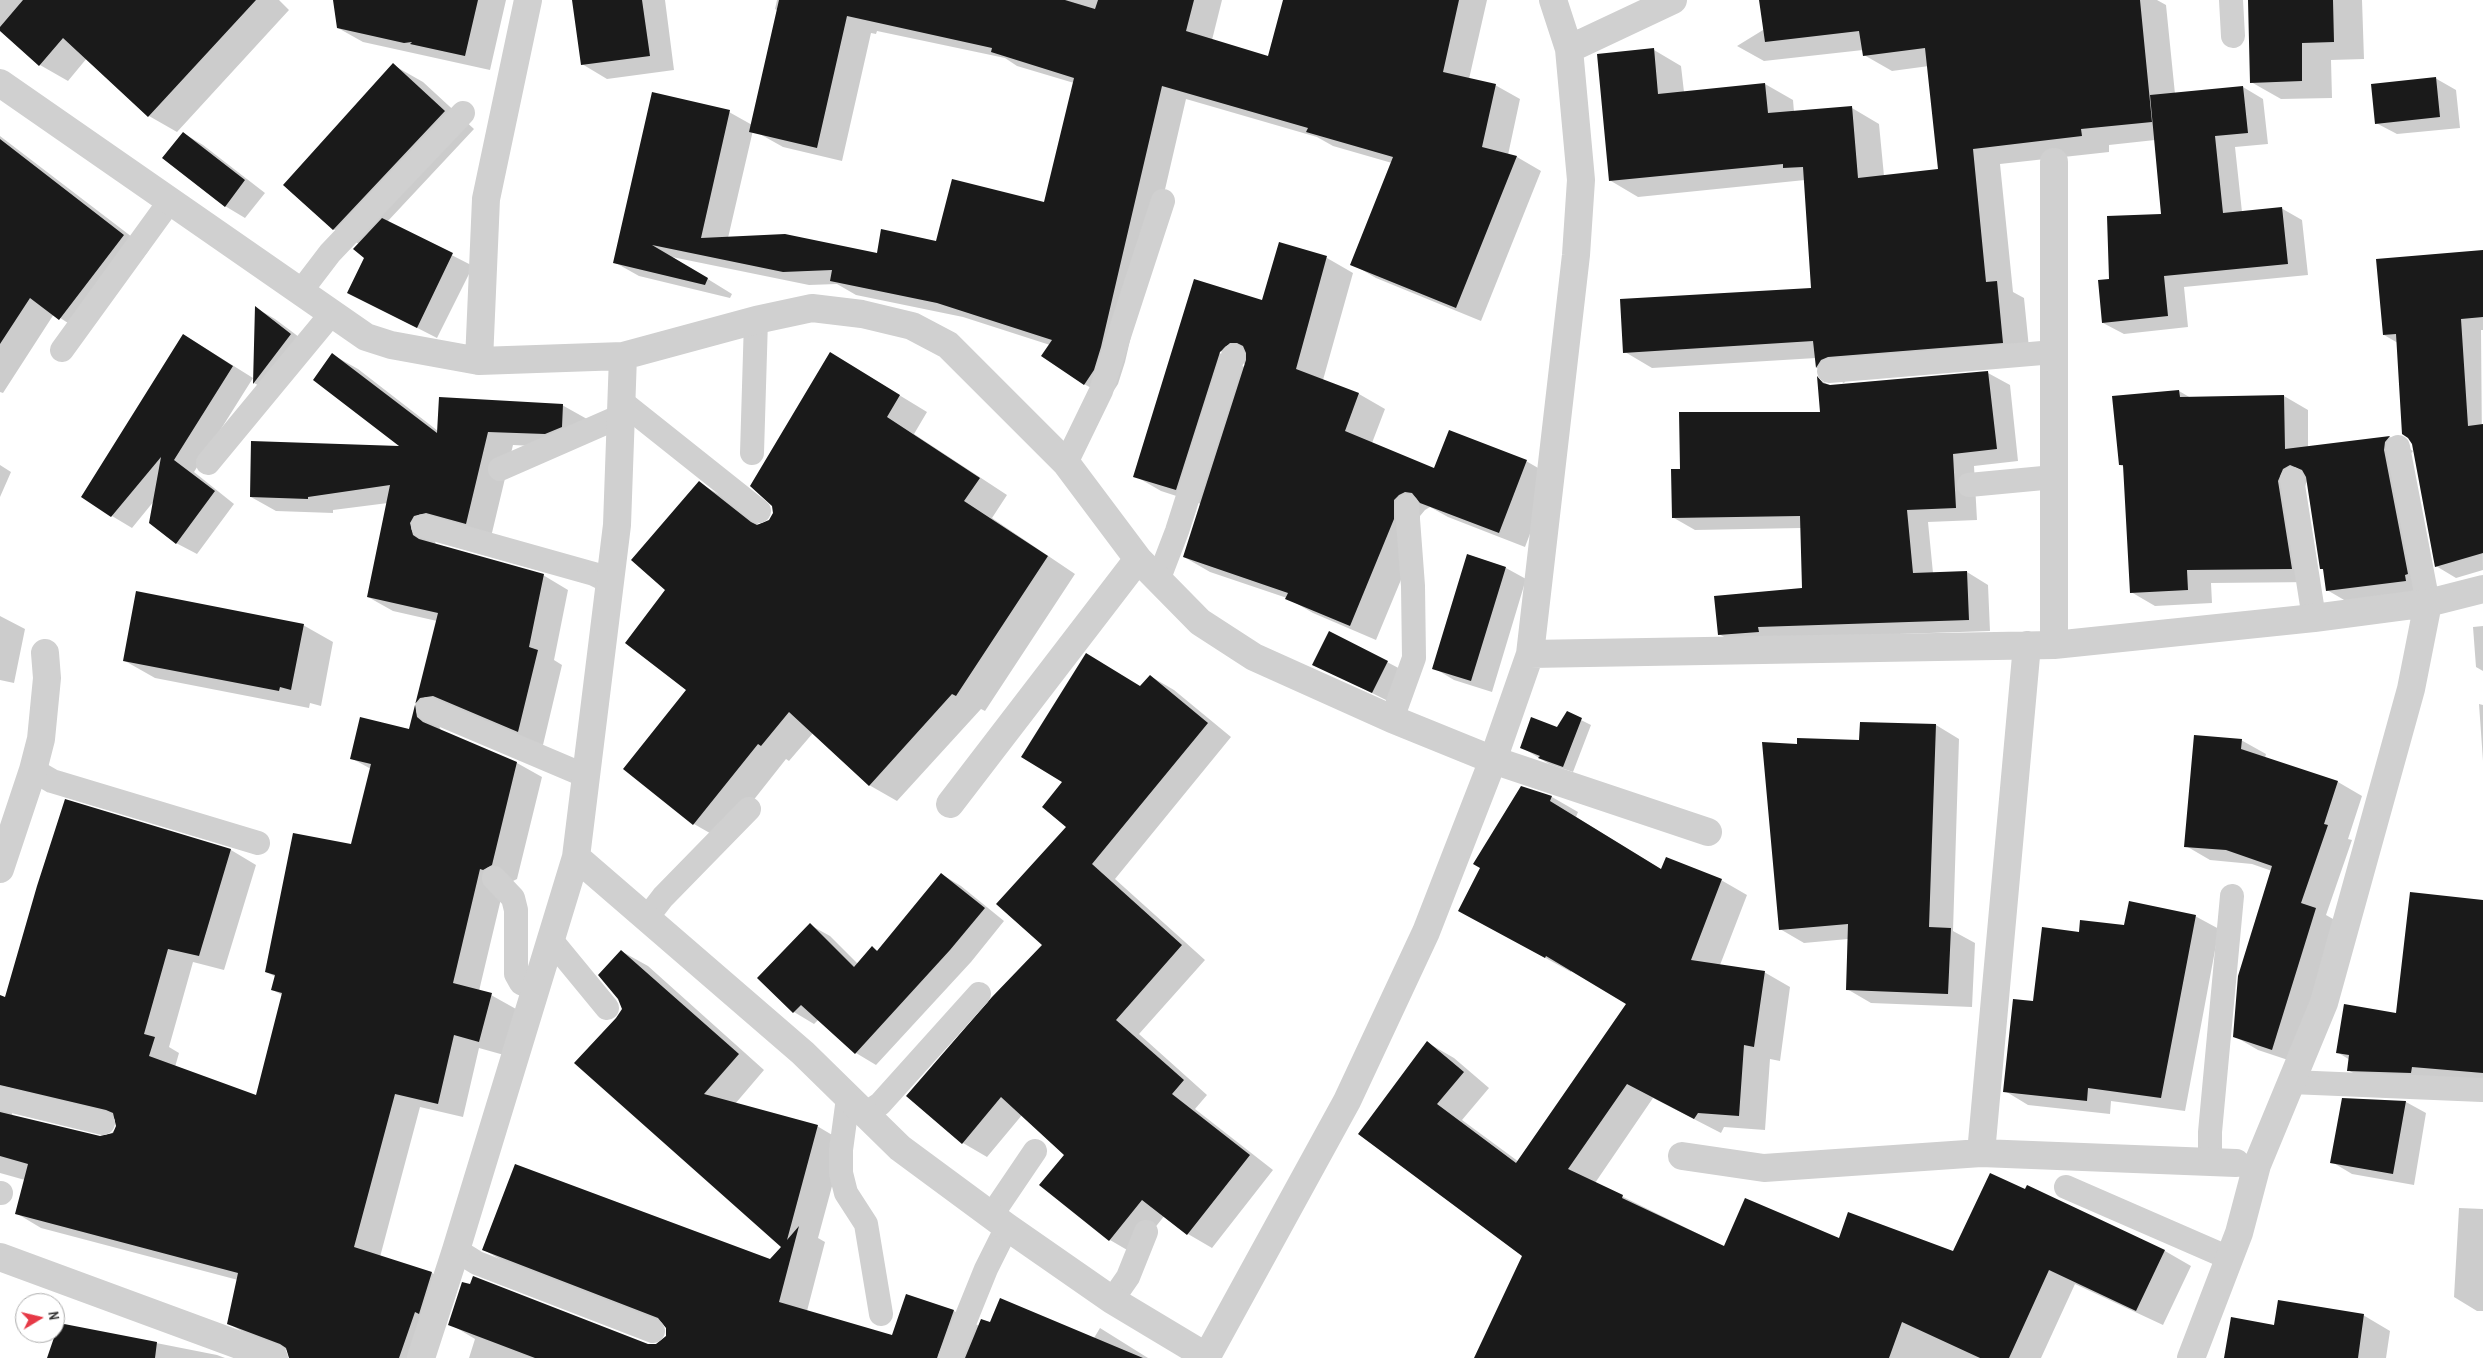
<!DOCTYPE html>
<style>
body{margin:0}
#map{position:relative;width:2483px;height:1358px;overflow:hidden;background:#fff;font-family:"Archivo Narrow",sans-serif}
canvas{display:block}
.north{position:absolute;left:15px;top:1293px;width:50px;height:50px;box-sizing:border-box;background:#fff;border:1px solid #adadad;border-radius:50%;rotate:81deg;font-size:14px;font-weight:700;line-height:20px;text-align:center;color:#333}
.north::after{content:'';display:block;margin:auto;width:18px;height:22px;background:#e63946;clip-path:polygon(50% 0,100% 100%,50% 72%,0 100%)}
</style>
<div id="map">
<canvas width="2483" height="1358"></canvas>
<div class="north">N</div>
</div>
<script>
const context = document.querySelector('canvas').getContext('2d');
context.lineJoin = 'round';
function fillPath(path, color) { context.fillStyle = color; context.fill(path, 'evenodd'); }
const shape = rows => new Path2D(rows.map(r => 'M' + r).join(''));
function strokePath(path, color, width, dash) { context.strokeStyle = color; context.lineWidth = width; context.lineCap = dash ? 'butt' : 'round'; context.setLineDash(dash || []); context.stroke(path); }
const shadow = shape([
 [0,0,279,0,289,10,177,132,149,116,87,58,68,81,40,65,0,30],
 [335,0,506,0,490,70,363,42,338,28],
 [573,0,665,0,674,70,607,79,582,64],
 [777,0,1222,0,1212,40,1269,57,1285,0,1487,0,1469,79,1495,85,1520,99,1508,155,1517,157,1541,171,1481,321,1376,278,1352,264,1392,163,1333,146,1317,137,1186,99,1125,362,1118,384,1109,398,1084,384,1050,345,963,317,856,295,837,284,809,285,672,257,732,294,730,298,639,276,614,262,729,112,754,126,728,238,878,255,937,242,1045,204,1074,83,1017,66,1005,58,877,31,876,34,871,33,842,161,783,147,758,133,778,11,775,9],
 [1805,0,2157,0,2166,5,2175,94,2243,87,2263,99,2268,144,2235,147,2242,212,2281,208,2302,220,2308,275,2184,287,2188,327,2124,334,2103,323,2111,280,2163,215,2155,140,2109,145,2109,152,2000,164,2013,292,2024,298,2030,358,1849,376,1844,383,1817,368,1816,358,1652,368,1625,352,1812,289,1805,180,1638,197,1611,181,1654,50,1681,66,1684,92,1765,84,1793,100,1794,112,1852,108,1879,124,1884,176,1940,171,1929,66,1892,71,1864,55,1863,50,1764,61,1737,46,1807,3],
 [2249,0,2362,0,2364,59,2331,60,2332,98,2281,99,2251,82],
 [393,65,423,82,474,129,387,222,473,266,437,338,349,293,365,258,359,244,333,229],
 [2435,78,2456,90,2460,128,2397,134,2376,123],
 [183,133,203,145,265,193,245,218,225,206],
 [0,136,149,250,85,334,54,314,3,393,0,392],
 [1280,244,1327,258,1353,273,1323,380,1359,394,1385,409,1372,443,1434,470,1526,461,1552,476,1525,547,1448,517,1430,507,1425,510,1420,516,1420,534,1376,640,1313,613,1287,598,1210,572,1184,557,1201,504,1161,491,1135,476,1195,280,1263,302],
 [1215,348,1246,365,1246,368,1214,350],
 [2483,251,2483,330,2481,330,2483,570,2456,578,2436,566,2398,343,2384,335],
 [256,308,275,319,311,346,274,394,254,383],
 [184,335,253,378,194,472,234,504,197,554,176,543,154,501,132,528,112,516],
 [333,355,358,369,438,431,562,405,587,419,571,448,513,445,491,537,434,538,436,545,543,575,568,590,554,660,562,665,543,745,439,725,441,731,517,763,542,777,517,879,509,883,505,882,479,991,491,995,516,1009,504,1055,479,1048,463,1117,420,1107,380,1257,432,1273,457,1288,429,1358,290,1358,289,1351,253,1338,228,1323,238,1280,41,1228,16,1213,25,1180,0,1173,0,1016,66,801,231,850,256,865,224,970,193,962,169,1047,179,1053,175,1067,257,1097,282,995,273,990,276,977,266,972,352,846,371,769,351,758,409,731,437,621,393,611,368,597,388,503,333,510,333,513,276,511,251,497,403,447],
 [29,1098,117,1120,117,1127,108,1137,100,1138,13,1117,11,1110],
 [858,370,927,412,914,434,1007,495,992,518,1075,574,985,711,981,709,897,801,869,785,813,733,789,761,786,759,722,840,694,824,625,768,688,690,667,590,699,483,727,499,760,525,770,521],
 [1988,373,2010,385,2018,461,1974,466,1977,520,1928,522,1933,573,1967,572,1988,585,1990,631,1779,638,1741,647,1719,634,1803,589,1801,528,1695,530,1674,518,1681,470,1822,413,1818,379,1831,386],
 [2179,391,2191,398,2284,396,2308,410,2308,447,2390,437,2413,451,2409,456,2432,588,2351,604,2327,590,2324,570,2321,568,2307,481,2302,495,2316,582,2211,583,2212,603,2155,606,2131,592,2124,467,2120,465],
 [0,465,11,472,0,497],
 [1506,568,1526,579,1492,692,1454,680,1434,668],
 [0,616,25,629,14,683,0,680],
 [303,625,333,642,321,706,310,703,309,708,155,678,125,661],
 [2483,626,2483,671,2476,667,2473,627],
 [1387,662,1408,673,1392,703,1314,664],
 [1150,676,1174,690,1231,737,1115,879,1205,960,1139,1034,1207,1095,1195,1109,1273,1170,1212,1248,1188,1234,1165,1215,1134,1254,1110,1240,1066,1155,1022,1115,987,1157,963,1143,907,1096,1044,945,1068,827,1141,687],
 [2479,704,2483,705,2483,761],
 [1581,720,1591,725,1573,772,1549,764,1521,747,1557,729],
 [1936,725,1959,739,1953,931,1975,943,1972,1007,1871,1003,1847,989,1848,939,1804,943,1780,929,1798,745,1860,741],
 [2241,740,2266,754,2265,758,2338,782,2362,796,2348,839,2352,840,2326,915,2340,923,2297,1063,2258,1050,2234,1036,2272,871,2252,864,2210,860,2186,846],
 [1522,787,1552,797,1578,812,1576,817,1662,870,1721,880,1747,895,1720,965,1764,972,1790,987,1780,1061,1770,1059,1765,1130,1724,1127,1721,1133,1653,1098,1595,1183,1725,1247,1839,1240,1953,1252,2025,1191,2027,1186,2165,1251,2191,1266,2163,1325,2075,1284,2041,1358,1476,1358,1524,1256,1360,1134,1428,1043,1454,1058,1489,1088,1462,1120,1519,1162,1628,1004,1572,970,1571,972,1486,925],
 [941,874,961,886,1004,921,971,962,876,1065,856,1053,819,1019,814,1024,794,1012,810,925,830,936,858,964,872,948,878,951],
 [2483,901,2483,1083,2370,1083,2348,1070,2350,1060,2337,1052,2397,1014],
 [2195,916,2219,929,2185,1111,2111,1101,2110,1114,2028,1105,2005,1091,2034,1003,2125,927],
 [621,951,648,966,764,1070,735,1104,817,1126,844,1142,818,1238,825,1242,807,1311,893,1336,907,1296,954,1311,979,1326,1094,1338,1100,1328,1148,1358,469,1358,475,1339,450,1324,648,1345,662,1343,667,1336,666,1325,510,1265,484,1250,771,1261,783,1246,617,1019,623,1009],
 [2343,1099,2406,1102,2426,1113,2414,1185,2352,1174,2332,1162],
 [2459,1208,2483,1209,2483,1311,2477,1311,2454,1297],
 [2363,1315,2390,1331,2386,1358,2225,1358,2275,1327],
 [60,1324,217,1355,225,1358,48,1358]
]);
const building = shape([
 [23,0,256,0,148,117,63,38,39,66,0,31,0,27],
 [333,0,478,0,465,56,410,44,412,42,404,43,337,28],
 [572,0,642,0,650,56,581,65],
 [779,0,1065,0,1095,9,1098,0,1194,0,1186,31,1268,56,1283,0,1459,0,1443,72,1496,84,1482,147,1517,156,1456,308,1350,265,1393,157,1306,132,1308,128,1162,86,1101,347,1094,370,1084,385,1041,356,1052,340,937,303,830,281,832,270,783,272,652,245,708,278,705,285,613,263,652,92,730,110,701,238,785,234,877,253,881,229,936,241,952,179,1044,202,1074,78,991,52,992,48,847,16,817,148,749,132],
 [1759,0,2140,0,2152,122,2081,129,2082,136,1973,149,1986,282,1997,281,2003,343,1828,357,1821,360,1816,368,1813,341,1623,353,1620,299,1811,288,1803,167,1783,168,1783,164,1609,181,1597,54,1654,48,1658,94,1765,83,1768,113,1852,106,1858,178,1938,169,1925,48,1863,56,1859,31,1765,42],
 [2248,0,2333,0,2334,42,2302,43,2302,81,2250,83],
 [393,63,445,111,333,230,283,185],
 [2436,77,2440,117,2375,124,2371,84],
 [2243,86,2248,133,2215,136,2223,213,2282,207,2288,264,2164,276,2168,316,2102,323,2098,280,2109,279,2107,216,2161,214,2150,95],
 [183,132,245,180,225,207,162,158],
 [0,139,124,235,59,320,30,298,0,344],
 [382,218,453,253,417,328,347,293,364,258,353,249],
 [1279,242,1327,256,1296,369,1359,393,1345,431,1434,468,1449,430,1527,460,1499,533,1420,503,1412,493,1405,492,1399,495,1394,500,1394,519,1350,626,1285,599,1288,593,1183,557,1246,360,1246,353,1243,346,1237,343,1230,343,1220,352,1176,490,1133,477,1194,279,1262,300],
 [2483,250,2483,317,2461,319,2468,426,2483,424,2483,553,2435,567,2412,444,2408,438,2402,434,2396,334,2383,335,2376,259],
 [255,306,291,334,253,384],
 [183,334,233,366,174,460,215,491,176,544,149,523,161,457,111,517,81,497],
 [830,352,900,395,887,417,980,478,964,501,1048,556,956,696,952,694,869,786,789,712,761,746,758,744,693,825,623,769,686,690,625,643,665,590,631,560,699,481,751,522,757,525,769,520,773,513,772,506,750,486],
 [332,353,437,433,439,397,563,404,562,427,545,434,488,432,466,524,426,513,414,516,410,523,413,535,419,539,544,574,529,647,538,650,518,732,433,696,420,698,415,704,417,717,423,722,517,762,492,865,483,870,480,869,453,983,492,993,479,1042,454,1035,438,1104,395,1094,354,1247,432,1272,419,1314,415,1312,399,1358,289,1358,286,1348,280,1344,227,1324,238,1273,15,1214,28,1164,0,1156,0,1112,100,1136,113,1133,116,1126,113,1113,106,1110,0,1085,0,995,5,997,37,886,65,799,231,849,199,956,168,949,144,1034,155,1037,149,1056,256,1095,282,993,271,990,275,975,265,972,293,833,351,844,371,764,350,759,360,717,409,729,438,613,367,597,390,485,308,497,308,499,250,497,251,441,399,446,313,380],
 [1988,371,1997,449,1953,454,1956,508,1907,510,1913,573,1967,571,1969,620,1758,627,1759,632,1718,635,1714,596,1802,588,1800,516,1672,518,1671,469,1680,469,1679,412,1820,412,1817,376,1823,383,1830,385],
 [2179,390,2180,397,2284,395,2285,449,2390,436,2385,442,2384,450,2408,574,2405,575,2406,581,2326,591,2323,569,2320,569,2306,477,2302,470,2290,465,2283,469,2278,481,2292,569,2187,570,2188,590,2130,593,2123,465,2119,465,2112,396],
 [1467,554,1506,567,1471,681,1432,669],
 [136,591,304,624,291,690,280,687,279,691,123,661],
 [1329,631,1388,661,1372,693,1312,665],
 [1086,653,1140,686,1150,675,1208,723,1092,864,1182,945,1116,1020,1184,1080,1172,1094,1250,1155,1187,1235,1142,1200,1109,1241,1039,1185,1064,1155,1001,1097,962,1144,906,1096,992,997,1042,945,996,904,1066,827,1042,807,1062,782,1021,757],
 [1567,711,1582,718,1563,767,1538,758,1540,756,1520,748,1531,717,1557,727],
 [1860,722,1936,724,1929,927,1951,928,1948,994,1846,990,1848,924,1779,930,1762,742,1797,744,1797,738,1859,740],
 [2194,735,2242,739,2241,749,2338,781,2324,824,2328,825,2301,903,2316,908,2272,1050,2233,1037,2238,976,2272,866,2226,850,2184,847],
 [1521,786,1552,796,1550,801,1661,869,1666,857,1722,879,1691,960,1765,971,1754,1047,1744,1045,1739,1116,1698,1113,1694,1119,1627,1084,1568,1169,1623,1195,1622,1198,1724,1246,1745,1198,1839,1238,1848,1212,1953,1251,1990,1173,2025,1189,2027,1185,2165,1250,2136,1311,2049,1270,2009,1358,1980,1358,1902,1322,1889,1358,1474,1358,1522,1256,1358,1134,1427,1041,1464,1072,1437,1104,1516,1163,1626,1004,1546,956,1545,958,1458,911,1480,868,1473,864],
 [941,873,985,908,950,950,855,1054,801,1005,793,1013,757,978,810,923,854,967,872,946,877,951],
 [2410,892,2483,900,2483,1073,2412,1067,2411,1073,2347,1071,2349,1055,2336,1053,2344,1004,2396,1013],
 [2129,901,2196,915,2161,1098,2088,1088,2087,1101,2003,1092,2013,999,2033,1001,2042,927,2079,932,2080,920,2124,925],
 [621,950,739,1054,704,1094,818,1125,787,1240,799,1226,779,1302,892,1335,906,1294,954,1310,937,1358,535,1358,448,1325,462,1282,470,1284,473,1276,648,1344,656,1344,666,1336,666,1328,658,1318,482,1250,515,1164,770,1259,781,1247,574,1063,616,1018,622,1009,618,999,598,975],
 [2342,1098,2406,1101,2393,1174,2330,1163],
 [1000,1298,1143,1358,965,1358,981,1319,990,1322],
 [2278,1300,2364,1314,2358,1358,2224,1358,2231,1317,2274,1325],
 [59,1323,157,1342,155,1358,47,1358]
]);
const lane = shape([
 [2231,0,2233,36],
 [301,291,330,253,463,113],
 [62,350,170,201],
 [1829,371,2054,352],
 [622,402,759,511],
 [2398,447,2428,603],
 [752,453,756,320],
 [208,463,332,313],
 [1066,463,1101,391,1163,201],
 [500,469,621,416],
 [2292,479,2314,618],
 [1969,485,2054,477],
 [423,526,594,574,610,582],
 [1159,578,1177,531,1233,356],
 [428,709,586,776],
 [1392,719,1414,658,1413,586,1407,506],
 [33,770,52,781,258,843],
 [494,878,513,898,516,910,516,974,521,983,536,989],
 [646,919,663,897,749,809],
 [551,940,607,1008],
 [2291,1082,2482,1090],
 [0,1098,103,1123],
 [848,1098,841,1150,841,1173,846,1193,866,1224,881,1314],
 [865,1114,880,1104,979,994],
 [2210,1163,2210,1132,2232,896],
 [2066,1187,2229,1258],
 [0,1193,1,1193],
 [991,1216,1035,1151],
 [456,1250,477,1263,653,1331],
 [1112,1300,1128,1277,1146,1232],
 [950,1358,986,1269,1007,1227]
]);
const street = shape([
 [1569,49,1673,0],
 [0,83,366,337,391,345,479,361,623,356,756,320,812,308,862,314,912,326,948,345,1066,463,1138,559,1200,622,1254,657,1392,719,1493,760,1708,832],
 [479,361,486,199,528,0],
 [2054,645,2054,162],
 [1530,654,2054,645,2314,618,2428,603],
 [950,804,1138,559],
 [576,857,803,1053,900,1148,1007,1227,1112,1300,1207,1357],
 [0,869,33,770,41,739,47,678,45,653],
 [1981,1153,2027,645],
 [1682,1156,1764,1168,1981,1153,2236,1163],
 [0,1257,274,1358],
 [421,1358,456,1250,576,857,617,525,623,356],
 [1206,1358,1347,1101,1426,932,1493,760,1530,654,1576,255,1581,180,1569,49,1553,0],
 [2191,1358,2239,1233,2257,1165,2324,1003,2411,689,2428,603,2483,589]
]);
fillPath(shadow, '#0003');
fillPath(building, '#1a1a1a');
strokePath(lane, '#d0d0d0', 24);
strokePath(street, '#d0d0d0', 28);
</script>
